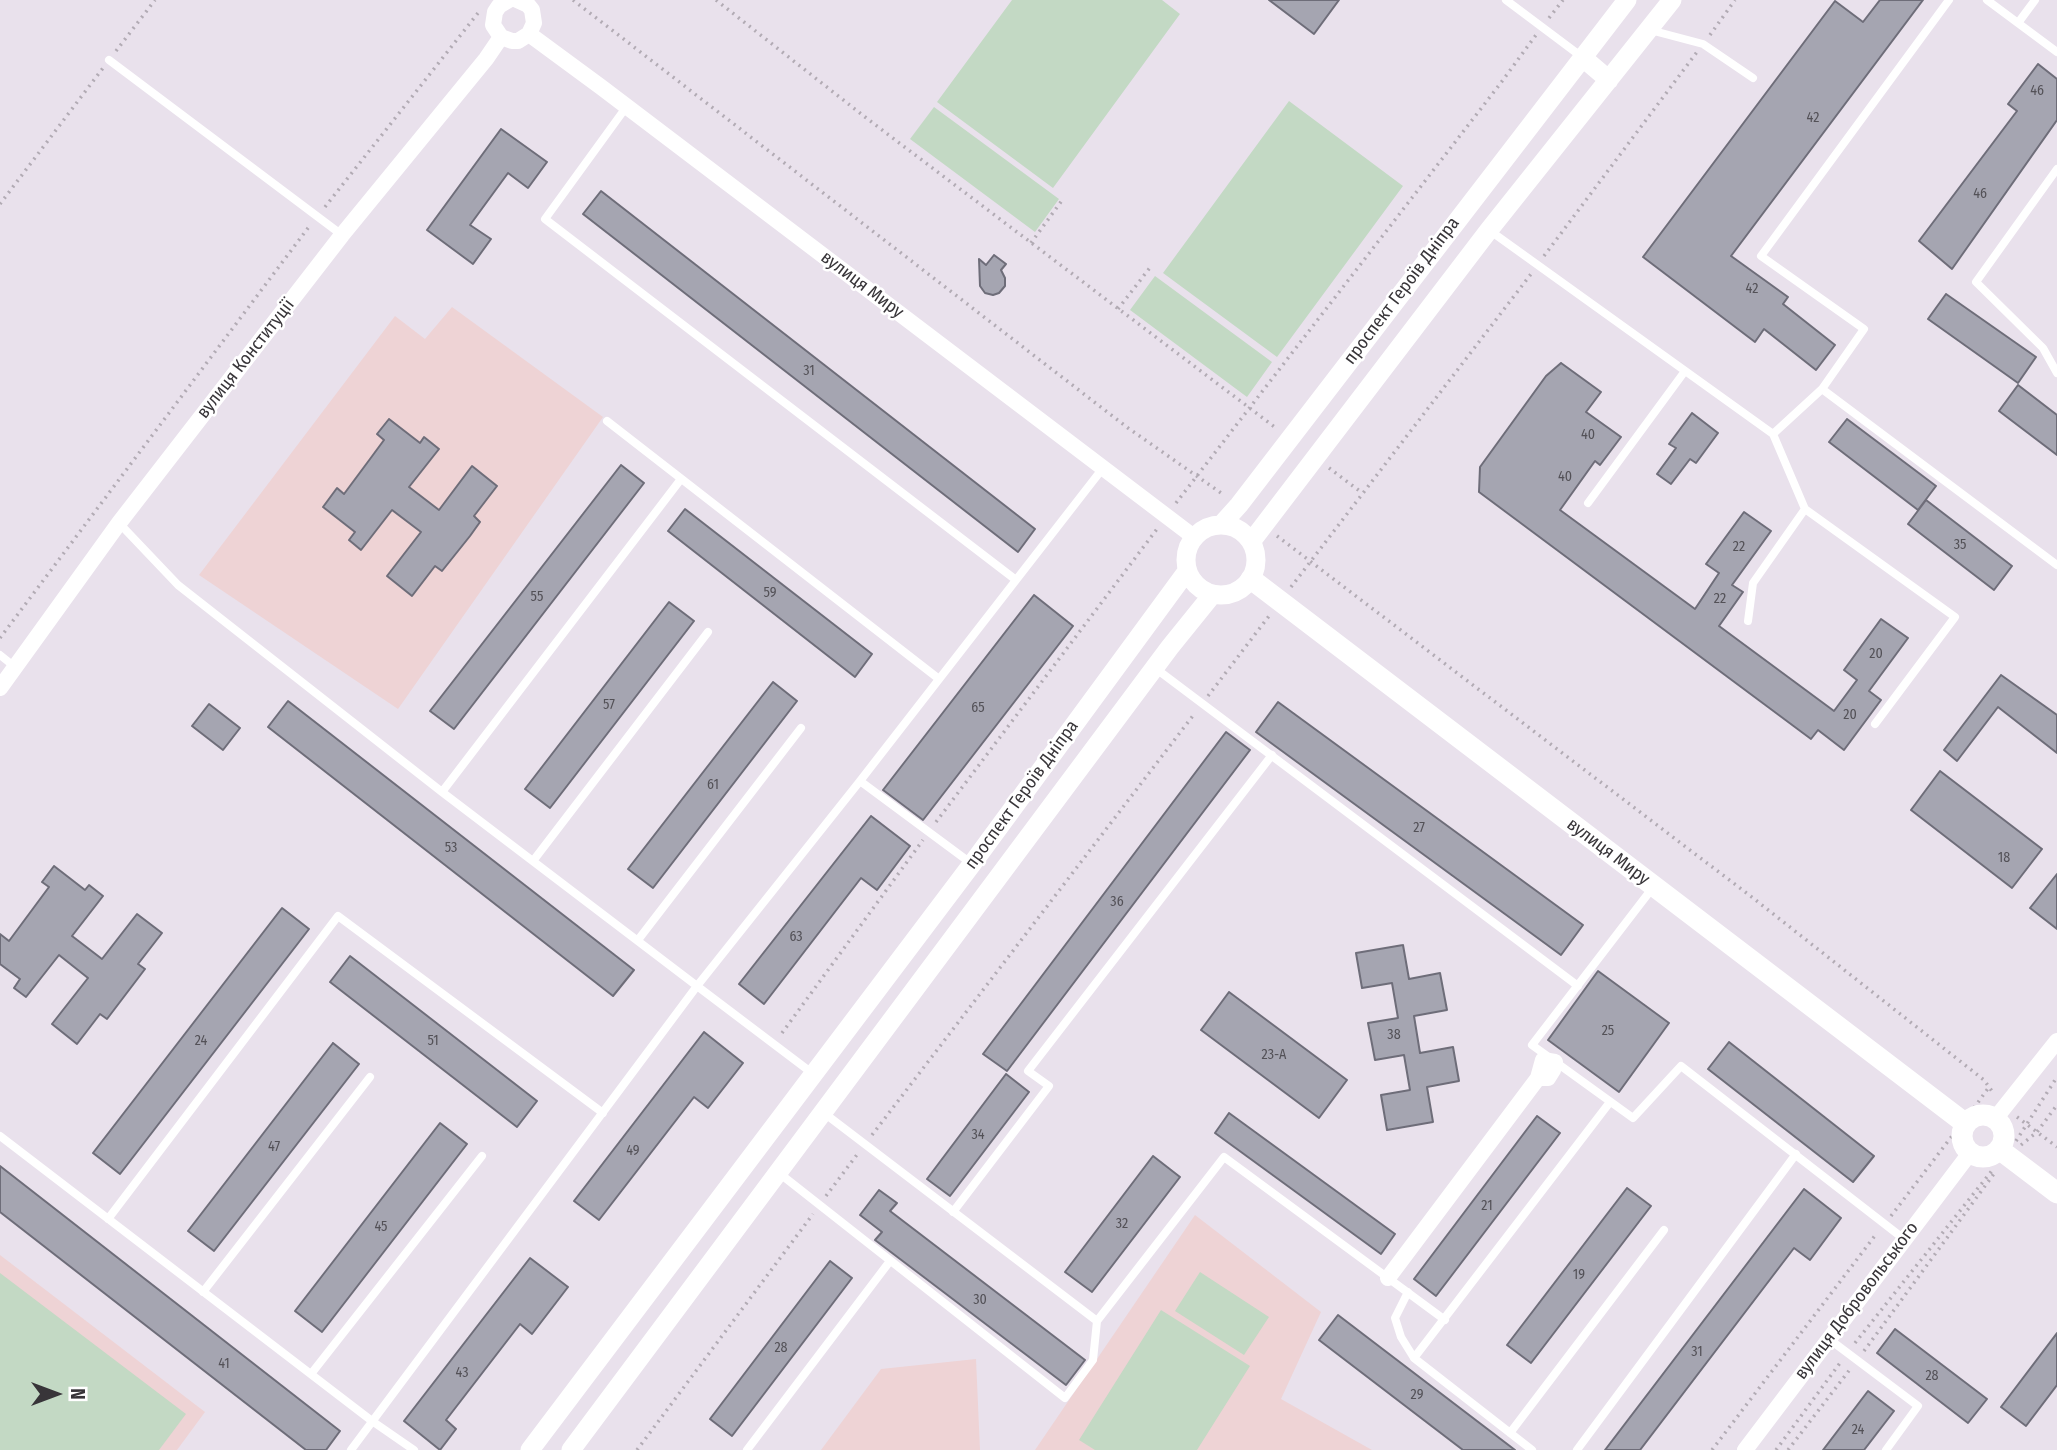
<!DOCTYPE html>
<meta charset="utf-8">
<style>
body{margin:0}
#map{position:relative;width:2057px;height:1450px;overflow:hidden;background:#e9e1ec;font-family:"Fira Sans Condensed",sans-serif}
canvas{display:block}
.north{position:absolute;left:21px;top:1359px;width:70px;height:70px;-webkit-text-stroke:5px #fff;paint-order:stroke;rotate:90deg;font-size:19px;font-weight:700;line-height:28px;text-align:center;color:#383539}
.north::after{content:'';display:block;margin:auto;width:24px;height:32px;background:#383539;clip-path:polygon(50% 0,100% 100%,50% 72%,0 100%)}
</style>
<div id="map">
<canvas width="2057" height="1450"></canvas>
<div class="north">N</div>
</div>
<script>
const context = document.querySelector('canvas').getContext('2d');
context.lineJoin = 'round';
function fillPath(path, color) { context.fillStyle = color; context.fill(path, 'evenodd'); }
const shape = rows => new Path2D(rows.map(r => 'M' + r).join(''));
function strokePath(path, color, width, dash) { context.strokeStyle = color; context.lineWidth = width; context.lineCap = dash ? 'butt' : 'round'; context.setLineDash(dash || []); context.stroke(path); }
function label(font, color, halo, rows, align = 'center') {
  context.font = font + ' "Fira Sans Condensed",sans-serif'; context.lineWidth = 5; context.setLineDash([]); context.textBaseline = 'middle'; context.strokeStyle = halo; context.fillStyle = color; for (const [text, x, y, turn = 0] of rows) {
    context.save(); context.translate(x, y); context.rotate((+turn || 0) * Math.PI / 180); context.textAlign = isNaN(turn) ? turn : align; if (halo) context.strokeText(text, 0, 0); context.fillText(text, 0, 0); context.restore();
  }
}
const education = shape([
 [452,307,603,417,398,709,199,575,395,316,425,339],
 [1195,1215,1321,1312,1281,1399,1372,1450,1035,1450],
 [0,1255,205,1412,177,1450,0,1450],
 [976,1359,980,1450,821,1450,881,1369]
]);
const green = shape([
 [1012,0,1162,0,1180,14,1053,188,937,102],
 [1289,101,1403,186,1277,357,1163,273],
 [934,107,1059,199,1035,232,910,139],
 [1155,276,1272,362,1247,397,1130,310],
 [1200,1272,1269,1317,1244,1355,1175,1311],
 [0,1273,186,1414,159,1450,0,1450],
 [1161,1310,1250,1366,1197,1450,1095,1450,1079,1440]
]);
const building = shape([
 [1269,0,1339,0,1314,34,1269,0],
 [1880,0,1923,0,1731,256,1788,297,1783,304,1835,345,1816,370,1764,329,1755,342,1643,257,1835,1,1863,22,1880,0],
 [2038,64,2057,79,2057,120,1952,269,1919,241,2017,111,2008,104,2038,64],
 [501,129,547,162,528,188,508,173,470,225,491,239,473,264,427,230,501,129],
 [601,191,1035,529,1018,552,583,214,601,191],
 [994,255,1006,264,1001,270,1005,278,1005,286,999,293,993,295,985,293,980,286,979,259,986,265,994,255],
 [1946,294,2036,357,2018,383,1928,319,1946,294],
 [1561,363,1601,392,1586,412,1621,437,1600,465,1595,461,1560,510,1695,609,1719,573,1706,564,1744,512,1771,531,1732,585,1743,592,1719,626,1834,711,1857,680,1844,670,1881,619,1908,638,1869,691,1881,700,1844,750,1818,730,1811,739,1479,492,1480,467,1546,376,1561,363],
 [2018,385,2057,415,2057,455,1999,411,2018,385],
 [1692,413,1718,433,1696,463,1690,459,1671,484,1657,474,1676,448,1669,444,1692,413],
 [389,419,420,443,424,437,439,449,409,487,439,510,472,466,497,486,474,516,480,522,470,536,442,571,435,566,412,596,387,576,421,532,392,510,361,550,349,540,355,532,323,507,337,488,344,494,370,459,384,440,377,434,389,419],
 [1847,419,1936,486,1918,510,1829,442,1847,419],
 [621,465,644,483,454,729,430,711,621,465],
 [1926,500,2012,566,1994,590,1908,524,1926,500],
 [685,509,872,654,855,677,668,531,685,509],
 [1034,595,1073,626,923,820,883,790,1034,595],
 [669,602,694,621,550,808,525,789,669,602],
 [2001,675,2057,715,2057,753,1998,707,1957,761,1944,750,2001,675],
 [773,682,797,701,653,888,628,869,773,682],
 [288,701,634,970,613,996,268,727,288,701],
 [1278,702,1583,925,1561,955,1256,732,1278,702],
 [209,704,240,728,223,750,192,726,209,704],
 [1226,732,1250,750,1007,1071,983,1054,1226,732],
 [1940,771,2042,849,2012,888,1911,810,1940,771],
 [871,816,910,846,877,890,861,878,764,1004,739,984,871,816],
 [54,866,85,890,89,885,103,896,72,936,102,959,137,914,162,933,138,964,145,969,107,1019,100,1014,77,1044,52,1024,88,978,59,955,26,997,14,988,20,979,0,964,0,934,9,941,49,887,42,882,54,866],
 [2057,874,2057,929,2030,908,2057,874],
 [282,908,309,929,120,1174,93,1153,282,908],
 [1403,945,1409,979,1440,973,1447,1010,1414,1016,1420,1053,1453,1047,1459,1081,1427,1087,1433,1122,1387,1130,1381,1095,1410,1090,1404,1055,1375,1060,1368,1023,1398,1018,1392,983,1362,988,1356,953,1403,945],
 [350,956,537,1101,517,1127,330,982,350,956],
 [1598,971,1669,1023,1619,1092,1548,1040,1598,971],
 [1229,992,1347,1080,1319,1118,1201,1030,1229,992],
 [704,1032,743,1063,708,1108,694,1097,599,1220,574,1201,704,1032],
 [1729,1042,1874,1156,1853,1182,1708,1069,1729,1042],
 [333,1043,359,1064,214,1251,188,1231,333,1043],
 [1006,1074,1029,1092,950,1196,927,1179,1006,1074],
 [1229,1113,1395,1234,1381,1254,1215,1133,1229,1113],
 [1537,1116,1560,1133,1436,1296,1414,1279,1537,1116],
 [440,1123,467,1144,322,1332,295,1311,440,1123],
 [1153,1156,1180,1177,1092,1292,1065,1272,1153,1156],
 [0,1166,340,1431,326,1450,306,1450,0,1212,0,1166],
 [1627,1188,1651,1206,1531,1363,1507,1345,1627,1188],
 [1804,1189,1841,1218,1810,1260,1794,1248,1640,1450,1605,1450,1804,1189],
 [879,1190,897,1203,890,1211,1085,1360,1066,1385,875,1240,882,1232,860,1215,879,1190],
 [530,1258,568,1287,532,1334,520,1324,446,1420,456,1429,440,1450,404,1421,530,1258],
 [830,1261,852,1278,732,1436,710,1419,830,1261],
 [1338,1315,1515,1450,1463,1450,1319,1340,1338,1315],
 [1895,1329,1987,1399,1968,1423,1877,1353,1895,1329],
 [2057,1333,2057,1385,2026,1426,2001,1407,2057,1333],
 [1868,1391,1894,1411,1864,1450,1823,1450,1868,1391]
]);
const path = shape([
 [573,0,1128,428,1224,495],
 [716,0,865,117,1276,428],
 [1549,18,1563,0],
 [1710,35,1735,0],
 [116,51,155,0],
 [0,204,103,68],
 [325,207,478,13],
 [1031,243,1063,199],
 [1544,256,1697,52],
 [1118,309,1152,265],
 [1329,468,1361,492],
 [1176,503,1500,84,1536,35],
 [1277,536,1753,898,1984,1080,1994,1094],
 [1291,587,1531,274],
 [0,638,311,224],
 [1208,696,1269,616],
 [936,822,1157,529],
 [782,1033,923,840],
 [1974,1108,1989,1087],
 [2017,1117,2057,1147],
 [872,1135,1195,713],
 [2016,1141,2057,1077],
 [2021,1145,2037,1132,2057,1105],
 [826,1196,859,1152],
 [1891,1216,1952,1136],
 [1855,1343,1994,1168],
 [1864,1351,1996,1171],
 [637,1450,813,1214],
 [1712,1450,1877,1233],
 [1776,1450,1840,1363],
 [1788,1450,1851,1368]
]);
const service = shape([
 [1506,0,1582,57],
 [1987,0,2057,52],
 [2018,23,2035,0],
 [1650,30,1703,44,1753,78],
 [109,60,342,235],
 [627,106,545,219,1016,580],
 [2057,169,1976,282,2043,348,2057,373],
 [1489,230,1773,434,1805,509,1955,617,1875,724],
 [1822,389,2057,565],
 [607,421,939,679],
 [1773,434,1822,389,1864,329,1761,256,1949,0],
 [1588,503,1685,371],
 [119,523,178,585,442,792,697,986,351,1450],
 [1748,621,1753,583,1805,509],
 [0,655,15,667],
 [1155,668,1578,986],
 [442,792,681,479],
 [533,861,708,632],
 [972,864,860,781,1103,468],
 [1654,886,1532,1045,1633,1118,1681,1066,1904,1239],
 [638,940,801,728],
 [812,1073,697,986,860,781],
 [824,1113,1097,1321,1224,1157,1445,1320],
 [0,1136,372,1421,414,1450],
 [779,1173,1065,1398,1093,1360,1097,1321],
 [953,1212,1049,1086,1028,1071,1272,755],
 [108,1219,338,916,603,1113],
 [203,1292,370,1077],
 [1408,1292,1395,1318,1401,1337,1414,1358],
 [1829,1339,1918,1406,1886,1450],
 [311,1374,482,1156],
 [1510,1433,1664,1230],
 [747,1450,890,1261],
 [1532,1450,1414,1358,1610,1102],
 [1577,1450,1796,1154]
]);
const minor = shape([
 [509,0,499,6,495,12,493,25,501,37,512,41,518,41,529,34,534,23,532,10,528,5,517,0],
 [529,34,601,87,1194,537],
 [0,688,119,523,342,235,486,59,501,37],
 [1995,1119,2057,1041],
 [1388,1278,1538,1078,1548,1078,1553,1070,1555,1062,1543,1060,1538,1078],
 [1745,1450,1970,1153]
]);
const tertiary = shape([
 [1582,57,1609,80],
 '1186 560a35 35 0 1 1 70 0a35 35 0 1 1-70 0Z',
 [1221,525,1239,505,1627,0],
 [1251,542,1489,230,1672,0],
 [530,1450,972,864,1187,571],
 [571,1450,1170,647,1212,595]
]);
const secondary = shape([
 [1251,579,1966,1124],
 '1962 1136a21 21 0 1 1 42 0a21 21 0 1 1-42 0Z',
 [1999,1149,2057,1193]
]);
const numberNames = [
 ["46",2037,91],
 ["42",1813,118],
 ["46",1980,194],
 ["42",1752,289],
 ["31",809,371],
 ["40",1588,435],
 ["40",1565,477],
 ["35",1960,545],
 ["22",1739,547],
 ["59",770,593],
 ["55",537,597],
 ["22",1720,599],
 ["20",1876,654],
 ["57",609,705],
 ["65",978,708],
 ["20",1850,715],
 ["61",713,785],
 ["27",1419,828],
 ["53",451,848],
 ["18",2004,858],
 ["36",1117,902],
 ["63",796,937],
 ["25",1608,1031],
 ["38",1394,1035],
 ["24",201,1041],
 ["51",433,1041],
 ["23-А",1274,1055],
 ["34",978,1135],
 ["47",274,1147],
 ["49",633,1151],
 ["21",1487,1206],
 ["32",1122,1224],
 ["45",381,1227],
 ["19",1579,1275],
 ["30",980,1300],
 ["28",781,1348],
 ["31",1697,1352],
 ["41",224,1364],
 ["43",462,1373],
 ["28",1932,1376],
 ["29",1417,1395],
 ["24",1858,1430]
];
const streetNames = [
 ["вулиця Миру",862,285,37],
 ["проспект Героїв Дніпра",1402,291,-53],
 ["вулиця Конституції",246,359,-52],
 ["проспект Героїв Дніпра",1022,795,-54],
 ["вулиця Миру",1608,852,37],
 ["вулиця Добровольського",1857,1301,-53]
];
fillPath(education, '#eed3d5');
fillPath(green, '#c3d9c4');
fillPath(building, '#a5a5b1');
strokePath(building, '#6e6d79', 2);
strokePath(path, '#b2abb4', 3.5, [2, 5]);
strokePath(service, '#fff', 8);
strokePath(minor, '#fff', 16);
strokePath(tertiary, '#fff', 19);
strokePath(secondary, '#fff', 21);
label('14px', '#535157', null, numberNames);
label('18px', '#383539', '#fff', streetNames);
</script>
